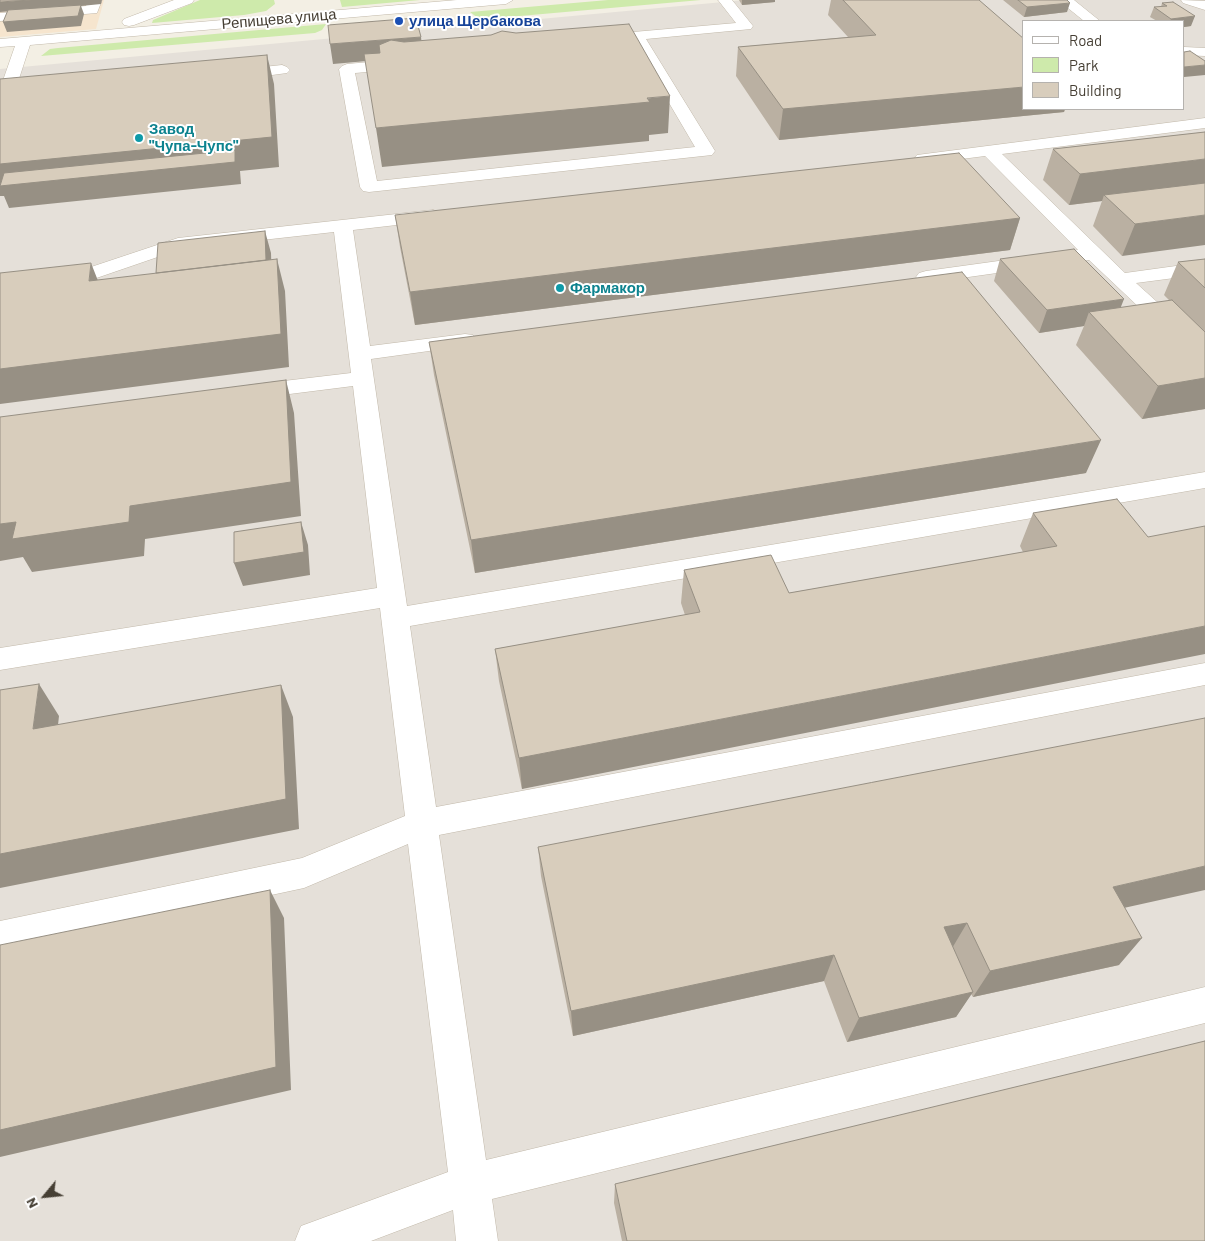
<!DOCTYPE html>
<meta charset="utf-8">
<style>
body{margin:0}
#map{position:relative;width:1205px;height:1241px;overflow:hidden;background:#f3efe4;font-family:Barlow,sans-serif}
canvas{display:block}
.legend{position:absolute;left:1022px;top:20px;width:162px;height:90px;box-sizing:border-box;background:#fff;border:1px solid #b5b2ae;margin:0;padding:6px 9px;list-style:none;font-size:15px;color:#463f34}
.legend li{display:flex;align-items:center;gap:10px;height:25px}
.legend b{width:25px;border:1px solid #b5b2ae}
.north{position:absolute;left:20px;top:1171px;width:50px;height:50px;-webkit-text-stroke:4px #fff;paint-order:stroke;rotate:242deg;font-size:14px;font-weight:700;line-height:20px;text-align:center;color:#463f34}
.north::after{content:'';display:block;margin:auto;width:18px;height:22px;background:#463f34;clip-path:polygon(50% 0,100% 100%,50% 72%,0 100%)}
</style>
<div id="map">
<canvas width="1205" height="1241"></canvas>
<ul class="legend">
<li><b style="height:6px;background:#fff"></b>Road</li>
<li><b style="height:14px;background:#ceeaab"></b>Park</li>
<li><b style="height:14px;background:#d8cdbc"></b>Building</li>
</ul>
<div class="north">N</div>
</div>
<script>
const context = document.querySelector('canvas').getContext('2d');
context.lineJoin = 'round';
function fillPath(path, color) { context.fillStyle = color; context.fill(path, 'evenodd'); }
const shape = rows => new Path2D(rows.map(r => 'M' + r).join(''));
function strokePath(path, color, width, dash) { context.strokeStyle = color; context.lineWidth = width; context.lineCap = dash ? 'butt' : 'round'; context.setLineDash(dash || []); context.stroke(path); }
function label(font, color, halo, rows, align = 'center') {
  context.font = font + ' Barlow,sans-serif'; context.lineWidth = 4; context.setLineDash([]); context.textBaseline = 'middle'; context.strokeStyle = halo; context.fillStyle = color; for (const [text, x, y, turn = 0] of rows) {
    context.save(); context.translate(x, y); context.rotate((+turn || 0) * Math.PI / 180); context.textAlign = isNaN(turn) ? turn : align; if (halo) context.strokeText(text, 0, 0); context.fillText(text, 0, 0); context.restore();
  }
}
const commercial = shape([
 [0,0,104,0,96,29,0,37]
]);
const industrial = shape([
 [745,0,1205,0,1205,1241,0,1241,0,69],
 [1024,21,1184,21,1184,109,1024,109]
]);
const green = shape([
 [200,0,274,0,275,4,266,11,244,15,152,23,153,20],
 [340,0,420,0,342,7],
 [608,0,701,0,486,19,478,18,470,12],
 [326,24,322,30,315,33,41,56,50,49,58,48]
]);
const minor = shape([
 [88,0,102,0,97,13,0,21,0,13,86,6,88,0],
 [174,0,194,0,192,3,134,25,129,26,124,25,122,22,124,19,174,0],
 [457,0,513,0,506,4,30,45,15,91,23,90,29,92,31,95,29,98,23,100,0,101,0,89,15,46,0,47,0,39,457,0],
 [718,0,732,0,753,26,751,29,646,39,715,151,712,155,369,192,363,191,360,187,339,69,342,66,347,64,403,59,408,61,411,64,408,67,403,69,355,73,377,181,695,147,632,40,599,43,594,42,592,39,594,36,599,35,736,23,718,0],
 [1058,0,1074,0,1100,21,1084,21,1058,0],
 [1181,0,1205,1,1205,10,1183,3,1181,0],
 [1184,47,1205,48,1205,56,1184,55,1184,47],
 [282,65,287,67,290,70,287,73,235,80,230,78,227,75,230,72,235,70,282,65],
 [1205,118,1205,128,1002,154,1125,273,1205,262,1205,274,1136,283,1205,345,1205,364,1197,362,1089,260,926,283,919,281,916,277,919,273,926,271,1078,250,985,156,923,164,917,163,914,159,917,155,1205,118],
 [433,210,440,212,442,216,440,220,353,230,370,346,465,334,473,335,476,340,473,345,465,346,371,359,407,606,1205,472,1205,488,410,626,436,807,1205,663,1205,685,439,835,486,1160,1205,987,1205,1023,492,1199,498,1241,456,1241,453,1210,371,1241,295,1241,301,1226,448,1172,408,844,304,888,0,953,0,921,302,858,405,816,380,608,0,670,0,648,377,588,353,386,250,399,242,397,239,392,242,387,250,385,351,373,334,232,181,249,79,284,0,293,0,281,76,272,178,238,433,210]
]);
const wall = shape([
 [739,0,775,0,775,2,742,5],
 [831,0,979,0,1024,109,1065,109,1064,112,779,140,736,76,738,47,848,37,828,15],
 [1003,0,1067,0,1067,12,1024,17],
 [1173,2,1191,26,1184,27,1184,21,1157,21,1150,17,1154,7,1161,7,1162,3],
 [1205,132,1122,256,1093,226,1102,201,1069,205,1043,180,1053,149],
 [395,215,1020,218,1010,250,415,325,400,247],
 [1000,259,1120,308,1170,301,1164,295,1178,262,1205,259,1205,409,1142,419,1076,345,1084,326,1039,333,994,281],
 [429,342,1086,473,475,573,434,375],
 [1033,513,1148,537,522,789,499,681,495,649,685,615,681,603,684,570,789,593,1023,552,1020,546],
 [538,847,1125,907,1119,965,973,997,971,994,956,1017,847,1042,824,981,573,1036,541,876],
 [615,1184,1205,1241,622,1241,614,1203]
]);
const shadedWall = shape([
 [31,0,102,0,101,4,81,6,84,14,81,26,7,32,3,22,81,6,0,12,0,2],
 [742,0,775,0,775,2,742,5],
 [1070,3,1067,12,1024,17,1027,7],
 [1195,16,1191,26,1184,27,1184,21,1170,21,1171,19],
 [421,37,423,56,333,64,330,44],
 [267,55,274,84,279,167,240,171,241,184,9,208,4,196,0,196,0,164],
 [1205,65,1205,75,1184,77,1184,67],
 [1024,87,1024,109,1065,109,1064,112,779,140,783,109],
 [670,96,668,133,649,135,649,141,382,167,376,128],
 [1205,159,1205,188,1104,195,1102,201,1069,205,1080,174],
 [1205,215,1205,245,1122,256,1135,224],
 [1020,218,1010,250,415,325,410,292],
 [265,231,271,253,272,286,164,299],
 [277,259,285,291,289,367,0,404,0,369],
 [91,263,104,296,89,281],
 [1124,299,1115,322,1089,312,1084,326,1039,333,1047,310],
 [1205,378,1205,409,1142,419,1158,386],
 [286,380,294,413,301,516,145,539,144,556,32,572,23,557,0,561,0,524,130,506],
 [1101,440,1086,473,475,573,471,540],
 [301,522,308,545,310,575,243,586,234,563],
 [1205,626,1205,654,522,789,519,758],
 [39,684,59,716,54,761,33,729],
 [281,685,293,717,299,829,0,888,0,854],
 [1205,866,1205,890,1092,915,1113,887],
 [270,890,284,918,291,1090,0,1157,0,1130],
 [967,923,951,950,944,927],
 [1142,938,1119,965,973,997,990,971],
 [834,955,824,981,573,1036,571,1011],
 [973,992,956,1017,847,1042,859,1018]
]);
const building = shape([
 [0,0,31,0,0,2,0,0],
 [843,0,979,0,1024,39,1024,87,783,109,738,47,876,35,843,0],
 [1018,0,1067,0,1070,3,1027,7,1018,0],
 [1173,2,1195,16,1171,19,1154,7,1167,6,1162,3,1173,2],
 [81,5,78,16,3,22,8,10,81,5],
 [416,18,421,37,330,44,328,25,416,18],
 [629,24,670,96,647,98,650,102,376,128,364,54,380,53,379,45,391,40,404,42,491,35,502,31,516,33,629,24],
 [1190,51,1205,61,1205,65,1184,67,1184,52,1190,51],
 [267,55,272,137,0,164,0,79,267,55],
 [1205,132,1205,159,1080,174,1053,149,1205,132],
 [235,150,235,162,0,186,4,173,235,150],
 [959,153,1020,218,410,292,395,215,959,153],
 [1205,183,1205,215,1135,224,1104,195,1205,183],
 [265,231,266,260,156,273,158,243,265,231],
 [1074,249,1124,299,1047,310,1000,259,1074,249],
 [277,259,281,334,0,369,0,273,91,263,89,281,277,259],
 [1205,259,1205,288,1178,262,1205,259],
 [962,272,1101,440,471,540,429,342,962,272],
 [1172,300,1205,332,1205,378,1158,386,1089,312,1172,300],
 [286,380,291,482,130,506,129,522,12,539,16,522,0,524,0,417,286,380],
 [1117,499,1148,537,1205,526,1205,626,519,758,495,649,700,612,684,570,771,555,789,593,1057,546,1033,513,1117,499],
 [301,522,304,552,234,563,234,532,301,522],
 [39,684,33,729,281,685,286,799,0,854,0,690,39,684],
 [1205,718,1205,866,1113,887,1142,938,990,971,967,923,944,927,973,992,859,1018,834,955,571,1011,538,847,1205,718],
 [270,890,276,1067,0,1130,0,945,270,890],
 [1205,1041,1205,1241,627,1241,615,1184,1205,1041]
]);
const markers = [
 [399,21,5,"#1a4fb4"],
 [139,138,5,"#0f9aa8"],
 [560,288,5,"#0f9aa8"]
];
const farStreetnames = [
 ["Репищева улица",279,19,-5]
];
const farTransitnames = [
 ["улица Щербакова",409,21]
];
const farCulturenames = [
 ["Завод",149,129],
 ["\"Чупа-Чупс\"",149,146],
 ["Фармакор",570,288]
];
fillPath(commercial, '#f6e5ce');
fillPath(industrial, '#e5e0d9');
fillPath(green, '#ceeaab');
strokePath(minor, '#c2b9aa', 1);
fillPath(minor, '#fff');
fillPath(wall, '#bab0a2');
fillPath(shadedWall, '#979084');
fillPath(building, '#d8cdbc');
strokePath(building, '#979084', 1);
for (const [x, y, r, color] of markers) { const dot = new Path2D(); dot.arc(x, y, r, 0, 2 * Math.PI); context.fillStyle = color; context.fill(dot); strokePath(dot, '#fff', 2); }
label('15px', '#463f34', '#fff', farStreetnames);
label('bold 15px', '#164399', '#fff', farTransitnames, 'left');
label('bold 15px', '#0d838f', '#fff', farCulturenames, 'left');
</script>
